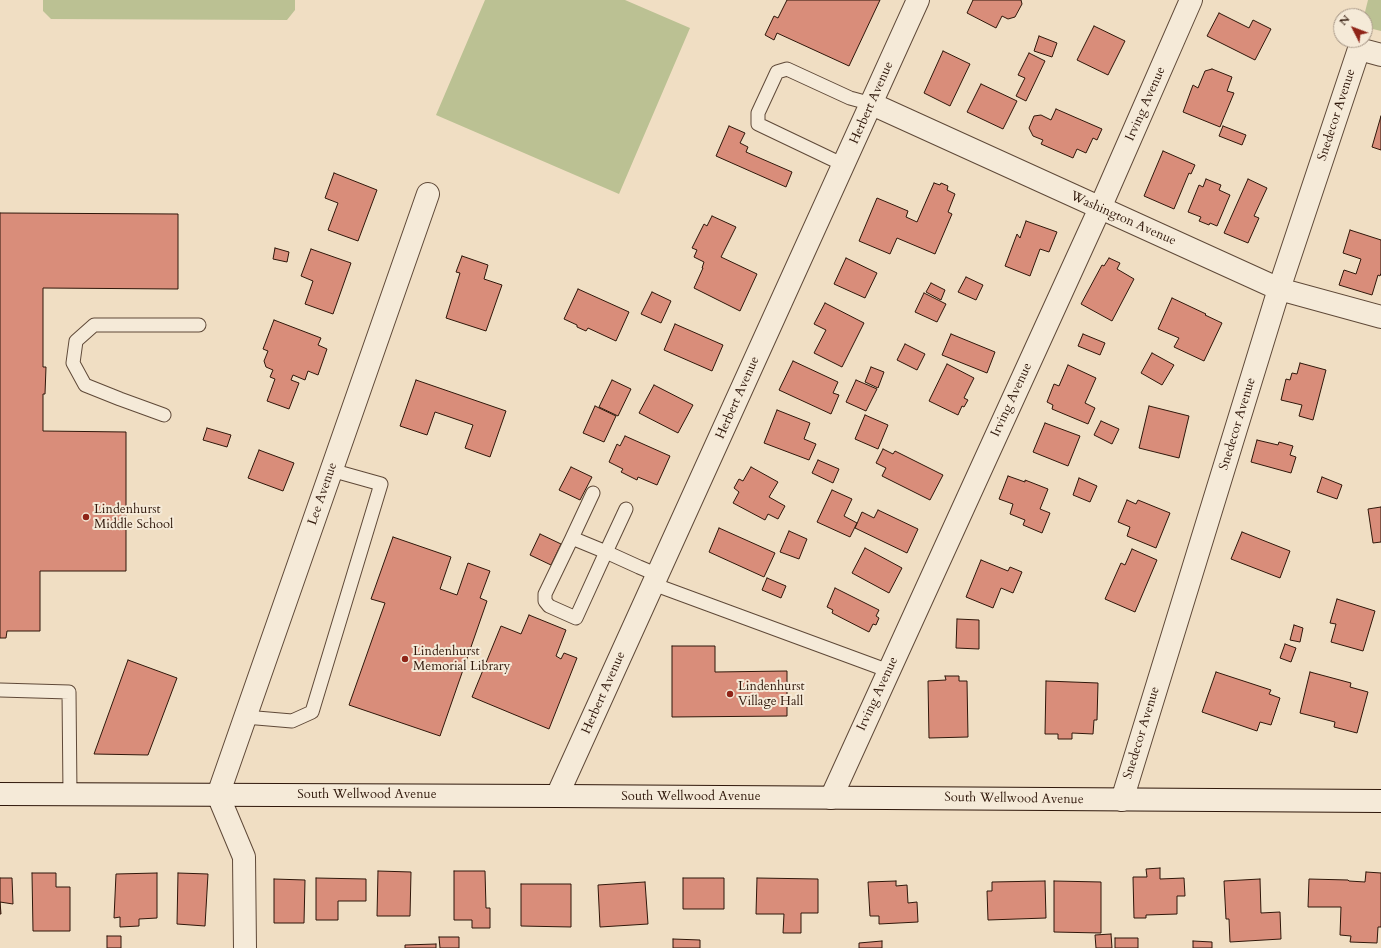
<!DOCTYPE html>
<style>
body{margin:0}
#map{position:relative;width:1381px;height:948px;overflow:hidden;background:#f0dec3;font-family:Cardo,serif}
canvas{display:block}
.north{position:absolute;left:1333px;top:8px;width:40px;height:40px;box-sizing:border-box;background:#f5ead8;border:1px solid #a69686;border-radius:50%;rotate:312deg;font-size:11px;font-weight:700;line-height:16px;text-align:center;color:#2f170a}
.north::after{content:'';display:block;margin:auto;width:14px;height:18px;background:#8f2418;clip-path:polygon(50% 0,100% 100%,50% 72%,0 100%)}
</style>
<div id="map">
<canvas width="1381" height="948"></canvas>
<div class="north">N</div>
</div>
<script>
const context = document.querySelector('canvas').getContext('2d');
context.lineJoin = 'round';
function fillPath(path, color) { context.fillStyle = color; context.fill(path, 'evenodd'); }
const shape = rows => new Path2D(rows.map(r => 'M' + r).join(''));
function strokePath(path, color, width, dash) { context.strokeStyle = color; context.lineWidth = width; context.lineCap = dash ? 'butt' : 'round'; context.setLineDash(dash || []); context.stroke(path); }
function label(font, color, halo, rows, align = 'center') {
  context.font = font + ' Cardo,serif'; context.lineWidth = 4; context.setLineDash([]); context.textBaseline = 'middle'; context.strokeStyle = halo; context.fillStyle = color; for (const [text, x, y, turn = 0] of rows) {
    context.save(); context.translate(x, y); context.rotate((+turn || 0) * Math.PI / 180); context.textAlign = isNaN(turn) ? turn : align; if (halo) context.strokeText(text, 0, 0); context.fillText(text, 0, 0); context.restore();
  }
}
const green = shape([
 [43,0,295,0,295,10,287,20,51,19,43,11],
 [485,0,625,0,690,28,619,194,436,115],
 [1368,0,1381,0,1381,31,1365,27,1365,16,1364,16]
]);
const building = shape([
 [787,0,880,0,849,66,777,33,774,40,765,35,774,16,778,18,787,0],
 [973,0,1021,0,1022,4,1015,17,1008,19,1002,16,996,28,967,13,973,0],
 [1219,13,1249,28,1253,20,1271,29,1255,60,1207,36,1219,13],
 [1094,26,1125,41,1108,75,1077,60,1094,26],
 [1039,36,1057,43,1052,57,1034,51,1039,36],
 [943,51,970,64,950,106,924,93,943,51],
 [1029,53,1045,61,1026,101,1016,96,1025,78,1018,75,1029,53],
 [1212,69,1232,77,1227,91,1234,93,1220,127,1183,112,1193,85,1198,88,1205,71,1212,69],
 [981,84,1017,101,1003,129,967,112,981,84],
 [1056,109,1102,129,1097,140,1093,138,1086,153,1077,149,1073,158,1041,144,1043,140,1033,136,1029,128,1034,116,1041,115,1051,120,1056,109],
 [1381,116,1381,150,1372,147,1381,116],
 [729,126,745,133,740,143,748,147,746,152,792,172,786,187,716,156,729,126],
 [1223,126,1246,135,1242,145,1219,136,1223,126],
 [1163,151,1195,165,1191,174,1189,173,1174,209,1144,196,1163,151],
 [334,173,377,190,358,241,328,230,338,203,325,198,334,173],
 [1206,179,1221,185,1219,190,1230,195,1217,226,1210,223,1209,225,1199,221,1201,217,1188,212,1199,185,1203,187,1206,179],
 [1248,179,1267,188,1254,216,1259,218,1248,243,1224,233,1248,179],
 [934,183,940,185,941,183,948,186,947,190,955,194,948,212,952,214,935,254,897,238,890,254,859,241,877,198,908,211,906,217,917,222,934,183],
 [0,213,178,214,178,289,43,288,43,367,46,367,45,394,43,394,43,431,126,432,126,571,40,571,40,631,7,631,6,638,0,638,0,213],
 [712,216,736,227,721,257,757,274,740,311,694,288,703,268,702,268,704,262,694,257,697,250,692,248,704,224,707,226,712,216],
 [1026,221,1057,232,1049,252,1040,249,1030,276,1005,266,1017,234,1020,238,1026,221],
 [1350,230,1381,240,1381,273,1380,276,1378,275,1372,295,1339,285,1344,270,1356,274,1361,259,1343,253,1350,230],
 [275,248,289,252,287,262,273,259,275,248],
 [311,249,351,263,333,314,305,304,313,281,301,276,311,249],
 [462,256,488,265,484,279,502,285,486,331,446,318,460,273,456,272,462,256],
 [846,258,877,273,865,298,834,284,846,258],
 [1109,258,1120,263,1117,269,1134,279,1112,321,1081,304,1102,265,1104,266,1109,258],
 [966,277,983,285,976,300,958,292,966,277],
 [931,283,945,290,941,300,926,292,931,283],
 [578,289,629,312,616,341,588,328,586,331,577,327,577,325,564,319,578,289],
 [652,292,671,301,661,323,641,314,652,292],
 [924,293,946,304,937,322,915,312,924,293],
 [1172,298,1206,314,1205,315,1222,323,1204,361,1174,347,1179,338,1158,329,1172,298],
 [825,303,864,323,842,367,814,353,826,330,814,324,825,303],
 [274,320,321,338,318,345,327,349,318,375,308,371,305,380,293,375,291,380,299,383,289,409,267,401,275,379,270,377,273,370,266,367,264,361,268,351,263,349,274,320],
 [675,324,723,345,712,371,664,350,675,324],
 [951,334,995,352,987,373,942,355,951,334],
 [1083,334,1105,343,1100,355,1078,346,1083,334],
 [905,344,925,354,917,370,897,360,905,344],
 [1152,353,1174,365,1162,385,1141,373,1152,353],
 [793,361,838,382,833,393,839,395,831,414,779,390,793,361],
 [1300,363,1326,370,1313,420,1299,416,1302,405,1281,400,1286,379,1290,380,1292,373,1297,374,1300,363],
 [947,364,974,378,964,398,968,400,964,407,962,406,958,415,929,401,947,364],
 [1068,365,1096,378,1085,403,1095,408,1088,424,1052,409,1053,405,1047,402,1054,384,1059,386,1068,365],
 [871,367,884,372,878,388,865,382,871,367],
 [416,380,506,411,490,457,465,448,473,425,435,412,427,435,400,426,416,380],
 [612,380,631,389,618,416,599,407,612,380],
 [856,380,877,389,866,411,846,402,856,380],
 [654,385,693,405,678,433,639,413,654,385],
 [595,406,616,416,604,442,583,433,595,406],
 [1149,406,1189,416,1179,458,1139,448,1149,406],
 [777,410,810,423,804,439,816,444,809,460,764,443,777,410],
 [865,415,888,425,878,449,855,439,865,415],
 [1101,421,1119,429,1112,444,1094,435,1101,421],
 [1045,423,1080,436,1068,466,1033,452,1045,423],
 [207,428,231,435,227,447,203,440,207,428],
 [625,436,670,456,657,485,638,477,637,480,621,472,623,469,609,462,617,444,620,446,625,436],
 [1257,440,1278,445,1279,442,1293,446,1290,455,1296,457,1291,473,1251,462,1257,440],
 [883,449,893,454,895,451,943,475,930,500,882,476,886,468,876,463,883,449],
 [259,450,294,463,283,491,248,478,259,450],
 [818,460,839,469,833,483,812,473,818,460],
 [571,467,592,477,580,500,559,490,571,467],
 [751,467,778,482,769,497,785,506,778,519,768,514,765,520,733,503,739,492,734,488,739,479,743,481,751,467],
 [1008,476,1025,482,1025,480,1048,489,1040,509,1050,513,1042,533,1023,525,1025,520,1010,514,1013,504,999,499,1008,476],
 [1322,477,1342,485,1337,499,1317,492,1322,477],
 [1079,478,1097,486,1090,502,1073,495,1079,478],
 [832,490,852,499,844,516,857,523,850,537,817,522,832,490],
 [1127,500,1136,504,1138,500,1170,513,1156,548,1127,536,1130,527,1118,522,1127,500],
 [1381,507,1381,542,1373,543,1368,509,1381,507],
 [878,510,918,529,907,553,855,528,862,512,874,518,878,510],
 [719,528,775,553,764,577,709,552,719,528],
 [789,531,807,539,799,559,780,552,789,531],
 [1242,532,1290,551,1280,578,1231,559,1242,532],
 [540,534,561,544,551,565,530,555,540,534],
 [393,537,451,557,440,589,457,595,468,563,490,571,480,598,487,601,440,736,349,705,385,603,371,599,393,537],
 [865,548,902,568,889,593,852,573,865,548],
 [1132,549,1157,560,1135,612,1105,599,1121,563,1125,565,1132,549],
 [981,560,1008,571,1010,567,1022,572,1013,593,1001,588,993,608,966,597,981,560],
 [767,578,786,586,781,598,762,590,767,578],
 [835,588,879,610,876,616,879,618,876,625,873,624,869,632,832,613,833,610,827,607,835,588],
 [1337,599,1375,611,1363,651,1331,642,1336,624,1330,623,1337,599],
 [529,615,566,630,556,656,561,659,564,653,577,658,549,729,472,697,501,626,521,634,529,615],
 [957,619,979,620,979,649,956,648,957,619],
 [1294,625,1303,628,1300,642,1290,640,1294,625],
 [1285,644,1296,648,1291,662,1280,658,1285,644],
 [672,646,715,646,715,672,787,671,787,716,672,717,672,646],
 [128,660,177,678,148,755,94,754,128,660],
 [1216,672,1271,690,1269,694,1280,698,1271,725,1260,722,1257,731,1202,712,1216,672],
 [1310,672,1351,683,1350,687,1368,692,1357,733,1334,727,1335,722,1300,713,1310,672],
 [945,676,959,676,959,681,967,681,968,737,929,738,928,681,946,680,945,676],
 [1046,681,1098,683,1097,720,1094,720,1093,734,1072,733,1072,739,1058,739,1058,734,1045,734,1046,681],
 [1160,868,1160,879,1184,878,1185,896,1177,896,1177,914,1146,915,1146,918,1134,918,1133,877,1147,877,1146,869,1160,868],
 [378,871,411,872,410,916,377,916,378,871],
 [454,871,485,871,486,908,490,908,490,928,472,928,472,920,454,920,454,871],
 [1366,872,1381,873,1381,927,1378,927,1377,943,1350,942,1351,936,1340,935,1341,907,1308,907,1309,879,1348,880,1349,881,1365,882,1366,872],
 [32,873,56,873,56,887,70,887,70,931,33,931,32,873],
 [157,873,157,918,139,919,139,926,120,927,120,917,114,918,116,874,157,873],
 [178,873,208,874,205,926,177,924,178,873],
 [0,878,12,878,13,904,0,902,1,914,0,914,0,878],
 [316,878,366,879,366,901,338,901,338,920,316,920,316,878],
 [683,878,724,878,724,909,683,909,683,878],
 [757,878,818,879,818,913,801,913,801,933,783,933,784,914,756,914,757,878],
 [274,879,305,880,304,923,274,923,274,879],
 [1260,879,1261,913,1280,912,1281,939,1230,942,1229,919,1226,919,1224,881,1260,879],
 [896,881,896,886,907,885,908,903,917,902,918,922,879,924,879,916,870,916,868,882,896,881],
 [1045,881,1046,918,988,920,987,891,992,891,992,882,1045,881],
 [1054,881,1101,882,1101,933,1054,932,1054,881],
 [645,882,648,924,600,927,598,885,645,882],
 [521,884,571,884,571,927,521,926,521,884],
 [1111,934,1112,948,1096,948,1095,935,1111,934],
 [107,936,121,936,121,948,107,948,107,936],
 [439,937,459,937,459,948,440,948,439,937],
 [1115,938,1138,938,1138,948,1115,948,1115,938],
 [673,939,700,940,700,948,673,948,673,939],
 [882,941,882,948,859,948,859,943,882,941],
 [1193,941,1212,942,1212,948,1193,948,1193,941],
 [436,944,436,948,405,948,405,945,436,944]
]);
const lane = shape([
 [844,165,758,124,758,113,777,72,787,69,850,98,872,104],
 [164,415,120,399,85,385,73,363,76,341,94,325,199,325],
 [626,509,606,552,576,618,549,606,545,601,545,594,572,538,606,552,639,567,658,575],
 [572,538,593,493],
 [653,584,889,671],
 [0,690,69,692,70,794],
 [245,717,292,721,312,712,381,484,331,470]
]);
const street = shape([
 [872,104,1279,289,1381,317],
 [557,796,918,0],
 [831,798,1100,208,1191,0],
 [1122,800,1279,289,1359,49,1381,55],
 [245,948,244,857,218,795,428,194]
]);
const secondary = shape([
 [0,794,557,796,1381,801]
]);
const markers = [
 [86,517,4,"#8f2418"],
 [405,659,4,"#8f2418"],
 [730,694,4,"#8f2418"]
];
const streetNames = [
 ["Herbert Avenue",872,103,-66],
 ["Irving Avenue",1146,104,-66],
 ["Snedecor Avenue",1337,115,-72],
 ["Washington Avenue",1123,219,24],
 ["Herbert Avenue",738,398,-66],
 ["Irving Avenue",1012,400,-65],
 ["Snedecor Avenue",1238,424,-73],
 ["Lee Avenue",323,494,-71],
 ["Herbert Avenue",604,693,-66],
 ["Irving Avenue",878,694,-65],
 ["Snedecor Avenue",1142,733,-73],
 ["South Wellwood Avenue",367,795],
 ["South Wellwood Avenue",691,797],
 ["South Wellwood Avenue",1014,799,1]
];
const poiNames = [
 ["Lindenhurst",94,510],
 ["Middle School",94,525],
 ["Lindenhurst",413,652],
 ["Memorial Library",413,667],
 ["Lindenhurst",738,687],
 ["Village Hall",738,702]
];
fillPath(green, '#bbc193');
fillPath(building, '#d98d7a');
strokePath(building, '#2f170a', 1);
strokePath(lane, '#5f4938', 15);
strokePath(street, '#5f4938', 24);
strokePath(secondary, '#2f170a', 24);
strokePath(lane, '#f5ead8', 13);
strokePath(street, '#f5ead8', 22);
strokePath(secondary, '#f5ead8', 22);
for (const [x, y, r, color] of markers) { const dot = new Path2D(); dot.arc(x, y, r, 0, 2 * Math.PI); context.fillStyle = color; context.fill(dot); strokePath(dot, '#f5ead8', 1.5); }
label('13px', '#2f170a', '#f5ead8', streetNames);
label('13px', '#2f170a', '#f5ead8', poiNames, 'left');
</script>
